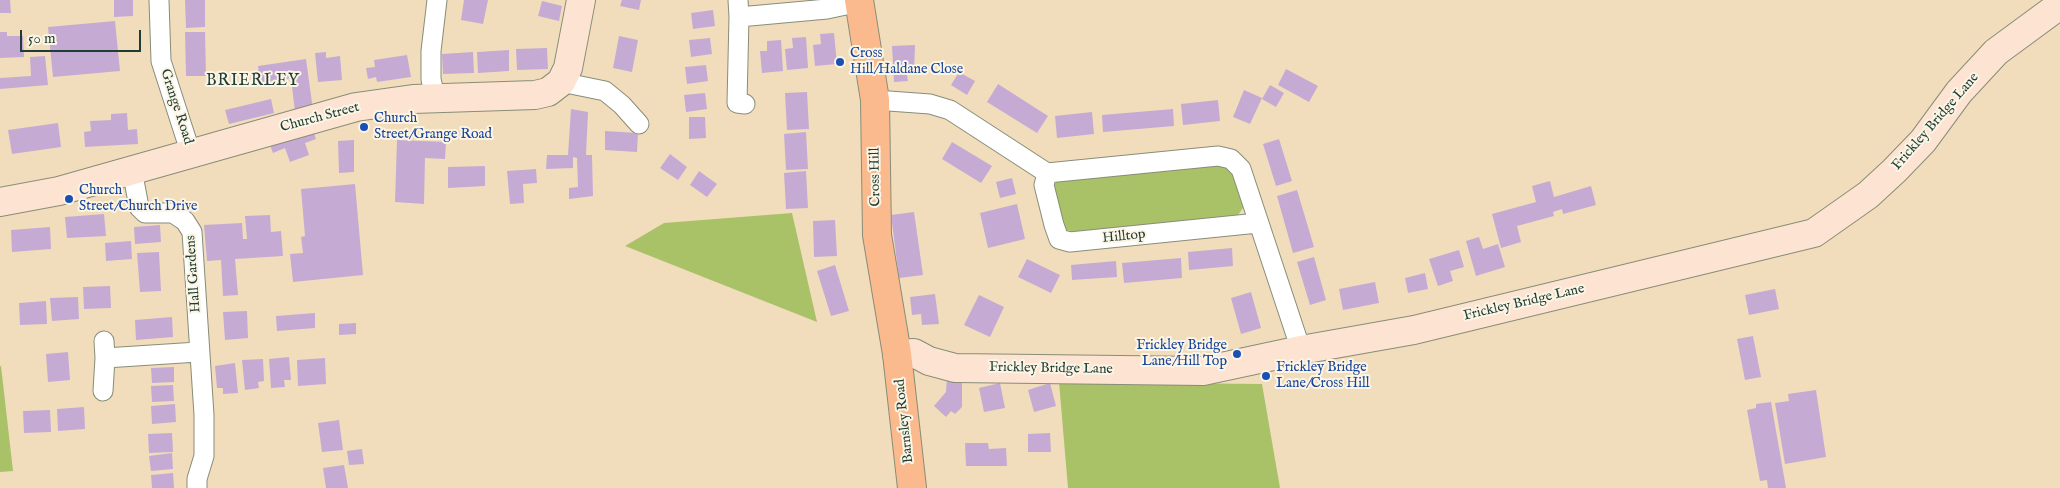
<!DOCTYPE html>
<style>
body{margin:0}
#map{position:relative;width:2060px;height:488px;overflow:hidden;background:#f1ddbc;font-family:"IM FELL English",serif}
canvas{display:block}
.scale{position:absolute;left:20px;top:30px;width:121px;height:22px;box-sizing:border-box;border:2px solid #1f3d34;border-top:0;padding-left:6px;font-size:15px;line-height:18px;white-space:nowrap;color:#1f3d34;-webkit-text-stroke:4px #fcf5e5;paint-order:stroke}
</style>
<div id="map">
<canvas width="2060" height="488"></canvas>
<div class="scale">50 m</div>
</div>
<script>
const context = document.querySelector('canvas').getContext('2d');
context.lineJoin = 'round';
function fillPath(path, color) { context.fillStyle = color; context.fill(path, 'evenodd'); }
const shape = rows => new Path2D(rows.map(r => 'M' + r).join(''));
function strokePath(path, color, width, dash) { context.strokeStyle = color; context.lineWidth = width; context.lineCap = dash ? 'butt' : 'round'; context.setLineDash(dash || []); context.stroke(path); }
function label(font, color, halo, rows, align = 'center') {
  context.font = font + ' "IM FELL English",serif'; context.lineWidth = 4; context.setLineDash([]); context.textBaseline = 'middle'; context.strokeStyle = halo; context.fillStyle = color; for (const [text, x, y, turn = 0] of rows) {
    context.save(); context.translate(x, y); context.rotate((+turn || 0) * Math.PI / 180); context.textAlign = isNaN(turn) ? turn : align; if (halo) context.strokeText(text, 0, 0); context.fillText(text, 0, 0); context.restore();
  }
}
const green = shape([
 [1211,163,1231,169,1245,205,1236,218,1079,233,1067,230,1061,223,1053,188,1056,181],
 [792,213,817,322,625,246,664,223],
 [0,366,1,366,13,471,0,472],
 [1059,382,1262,384,1280,488,1068,488]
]);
const building = shape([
 [0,0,10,0,11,13,0,13],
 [114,0,133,0,133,16,114,17],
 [185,0,205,0,205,27,186,28],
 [464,0,488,0,483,24,461,20],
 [622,0,641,0,639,10,620,6],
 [542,1,562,6,559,21,538,16],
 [713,10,715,26,693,29,691,13],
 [115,21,120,71,53,77,48,27],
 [0,32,7,32,7,36,23,36,24,57,0,58],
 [185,32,205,32,206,76,186,76],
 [834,33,837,64,815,66,813,45,821,44,820,34],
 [619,36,638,40,632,72,613,68],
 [806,37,808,68,787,70,785,49,793,48,792,38],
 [710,38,712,54,691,57,689,40],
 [781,40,783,71,762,73,760,51,767,51,767,41],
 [915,45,914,74,907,75,908,81,894,82,892,46],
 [547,48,548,69,517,70,516,49],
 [509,50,509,71,478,73,477,52],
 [326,52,326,58,340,56,342,80,318,82,315,53],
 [473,52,474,73,443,74,442,54],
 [407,55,411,77,377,82,376,77,368,79,366,68,375,67,374,60],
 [45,56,48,85,0,89,0,78,31,76,30,57],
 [306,59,313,110,295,112,291,78,260,83,258,66],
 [706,65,708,81,687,84,685,67],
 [1286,69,1318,86,1309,102,1278,85],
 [959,72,975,81,967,95,951,85],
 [998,84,1048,116,1037,133,987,102],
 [1270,85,1284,93,1276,107,1262,99],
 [1244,90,1262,98,1250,124,1233,117],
 [807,92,809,129,787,130,785,93],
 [705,93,707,109,686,112,684,95],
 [271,99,274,113,229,124,225,110],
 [1218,100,1220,121,1183,125,1181,104],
 [571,109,588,112,586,155,592,155,593,196,569,199,569,188,578,187,577,158,573,157,573,168,546,169,547,155,568,155],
 [1173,109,1174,126,1103,132,1102,115],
 [1092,112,1094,134,1057,138,1055,116],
 [127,113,128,130,137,129,138,144,85,147,84,132,91,131,90,121,111,120,111,114],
 [689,117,705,117,706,138,689,139],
 [58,123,61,147,12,154,8,130],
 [311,124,316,139,305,143,309,155,290,162,285,148,273,153,268,140],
 [605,131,638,133,637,152,605,150],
 [806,132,808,169,786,170,784,134],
 [1279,139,1292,181,1276,186,1263,144],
 [354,140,354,172,339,173,338,141],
 [397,140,446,142,445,159,425,158,424,204,395,202],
 [952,142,992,166,981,183,942,159],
 [670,154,687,167,678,180,660,168],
 [485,166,485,186,448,188,448,167],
 [536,169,537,183,523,184,524,203,510,204,507,171],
 [699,171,717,184,707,197,690,185],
 [806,171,808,208,786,209,784,173],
 [1012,178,1016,194,1000,198,996,182],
 [1550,181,1554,197,1591,186,1596,205,1563,214,1562,209,1553,212,1554,216,1517,226,1521,242,1501,248,1492,214,1536,202,1532,186],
 [355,184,363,275,293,282,290,254,303,253,301,237,305,236,301,189],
 [1297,190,1314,247,1293,253,1277,196],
 [1017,204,1025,239,988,248,980,213],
 [914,212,923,275,899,278,891,215],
 [104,214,106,236,67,238,65,217],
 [270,215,271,232,281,231,283,256,235,259,238,295,223,296,221,260,207,261,204,225,242,223,243,239,247,239,245,216],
 [835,220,837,256,814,257,813,221],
 [160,225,161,242,135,244,134,227],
 [50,227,51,249,12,252,11,230],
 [1479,237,1483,249,1498,244,1505,267,1476,276,1466,241],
 [131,241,132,259,106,261,105,243],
 [1232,248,1233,266,1189,270,1188,252],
 [1459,250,1464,267,1450,271,1453,281,1438,286,1429,259],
 [159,252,161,291,140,292,137,253],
 [1314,257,1326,300,1310,305,1297,262],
 [1181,258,1182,278,1124,283,1122,263],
 [1027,259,1060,275,1051,293,1018,277],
 [1116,261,1117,277,1072,280,1071,265],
 [835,265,849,311,831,316,817,271],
 [1425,273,1428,289,1408,293,1405,278],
 [1375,282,1379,303,1343,310,1339,289],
 [110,286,111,308,84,309,83,287],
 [1775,289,1779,309,1749,315,1745,295],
 [1251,292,1261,328,1241,334,1231,298],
 [935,294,939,324,922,325,921,314,912,315,910,297],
 [979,295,1004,307,990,337,964,325],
 [78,297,79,319,52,321,50,298],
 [46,301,47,324,20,325,19,303],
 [247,311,248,338,225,340,223,312],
 [315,313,315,328,277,331,276,316],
 [172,317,173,337,136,340,135,320],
 [356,323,356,334,339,335,339,324],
 [1753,336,1761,377,1745,380,1737,339],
 [68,352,70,380,48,382,46,354],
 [289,357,291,380,284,380,285,387,271,388,269,359],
 [325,358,326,384,298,386,297,360],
 [263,359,264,381,258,382,259,388,245,390,242,360],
 [235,363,238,393,223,394,223,388,217,388,215,366],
 [174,367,174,382,152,383,151,368],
 [947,377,962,377,962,407,955,414,951,411,946,417,934,406,946,392],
 [1000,383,1005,408,984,412,979,388],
 [1050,383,1056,406,1034,412,1028,390],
 [173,385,174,401,152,402,151,386],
 [1816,390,1826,457,1785,464,1775,403,1789,401,1788,394],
 [1771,402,1786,488,1768,488,1767,480,1760,481,1747,410,1756,408,1756,404],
 [175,404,176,422,152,424,151,406],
 [84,407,85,429,58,431,57,409],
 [50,410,51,432,24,433,23,411],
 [339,420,343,450,322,452,318,423],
 [172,433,173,452,149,453,148,434],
 [1050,433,1051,452,1028,452,1028,434],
 [965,443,988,443,989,449,1006,448,1007,466,966,466],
 [362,449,364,464,349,465,347,451],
 [172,453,173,469,151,471,149,456],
 [344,465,348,488,326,488,323,468],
 [173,473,174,488,152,488,151,475]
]);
const street = shape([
 [159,0,161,61,191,154],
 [738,0,739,17,737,103,745,104],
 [739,17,827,9,860,2],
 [561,82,605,91,622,105,639,124],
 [435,98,431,79,431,51,437,0],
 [875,100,930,104,950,110,1047,173,1218,156,1231,159,1241,169,1301,350],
 [132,170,139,207,145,213,173,213,185,221,192,232,204,415,204,456,197,479,197,488],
 [1047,173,1044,185,1054,225,1059,239,1070,242,1258,223],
 [104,341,105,358,198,352],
 [103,391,105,358]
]);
const secondary = shape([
 [0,202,59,191,356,107,413,99,535,95,548,92,561,82,568,68,581,0],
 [897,354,914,353,929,361,955,368,1203,371,1301,350,1414,330,1814,233,1868,195,1894,171,1923,141,1959,92,1996,52,2060,5]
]);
const highway = shape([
 [859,0,875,100,877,235,897,354,912,488]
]);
const markers = [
 [840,62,5,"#1a4fb4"],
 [364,127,5,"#1a4fb4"],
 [69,199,5,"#1a4fb4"],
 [1237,354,5,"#1a4fb4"],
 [1266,376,5,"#1a4fb4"]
];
const transitNames = [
 ["Cross",850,54],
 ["Hill/Haldane Close",850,70],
 ["Church",374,119],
 ["Street/Grange Road",374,135],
 ["Church",79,191],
 ["Street/Church Drive",79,207],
 ["Frickley Bridge",1227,346,"right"],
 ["Lane/Hill Top",1227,362,"right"],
 ["Frickley Bridge",1276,368],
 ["Lane/Cross Hill",1276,384]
];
const streetNames = [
 ["Grange Road",176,107,72],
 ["Church Street",320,118,-15],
 ["Frickley Bridge Lane",1936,122,-49],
 ["Cross Hill",876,177,-91],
 ["Hilltop",1124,237,-6],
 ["Hall Gardens",194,274,-94],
 ["Frickley Bridge Lane",1524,303,-13],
 ["Frickley Bridge Lane",1051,369,1],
 ["Barnsley Road",905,421,-96]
];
const quarterNames = [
 ["BRIERLEY",253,82]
];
fillPath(green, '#a9c268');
fillPath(building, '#c5abd4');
strokePath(street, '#888d78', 21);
strokePath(secondary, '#888d78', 30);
strokePath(highway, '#888d78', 30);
strokePath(street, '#fff', 19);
strokePath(secondary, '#fde3d1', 28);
strokePath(highway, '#fbba8d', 28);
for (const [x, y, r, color] of markers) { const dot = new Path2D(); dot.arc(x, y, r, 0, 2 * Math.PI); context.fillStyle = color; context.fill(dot); strokePath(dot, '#fcf5e5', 2); }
label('14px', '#164399', '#fcf5e5', transitNames, 'left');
label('14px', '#1f3d34', '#fcf5e5', streetNames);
context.letterSpacing = '1px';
label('16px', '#1f3d34', '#fcf5e5', quarterNames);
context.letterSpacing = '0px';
</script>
